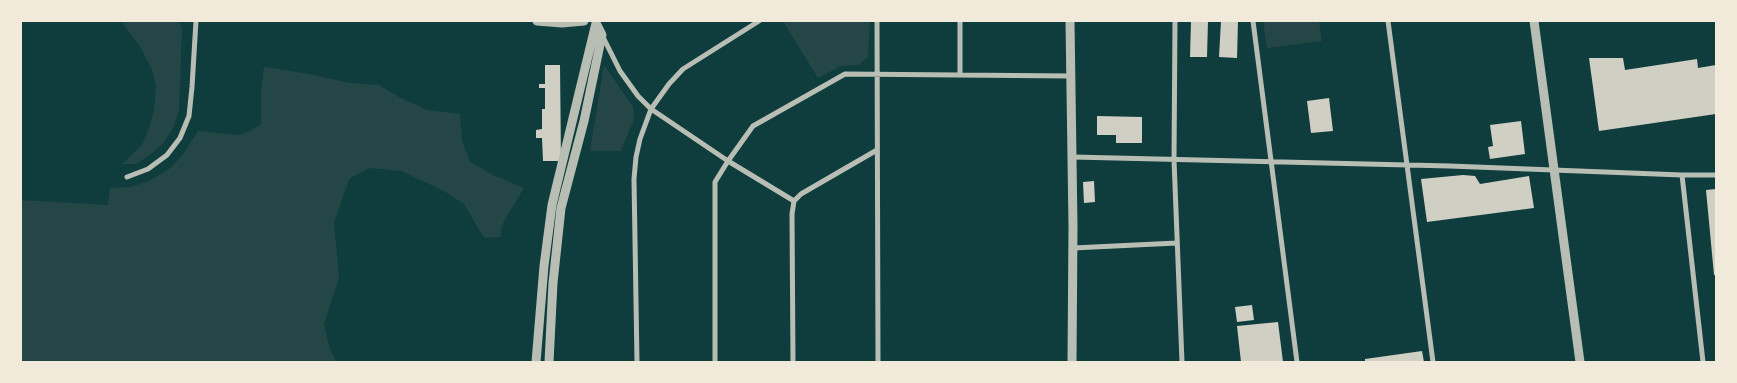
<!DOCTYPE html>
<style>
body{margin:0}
#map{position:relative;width:1737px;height:383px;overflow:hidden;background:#0f3d3e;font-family:"Space Grotesk",sans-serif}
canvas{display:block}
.frame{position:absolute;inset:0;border:22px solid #f1e9da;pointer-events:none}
</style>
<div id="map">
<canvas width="1737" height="383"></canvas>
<div class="frame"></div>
</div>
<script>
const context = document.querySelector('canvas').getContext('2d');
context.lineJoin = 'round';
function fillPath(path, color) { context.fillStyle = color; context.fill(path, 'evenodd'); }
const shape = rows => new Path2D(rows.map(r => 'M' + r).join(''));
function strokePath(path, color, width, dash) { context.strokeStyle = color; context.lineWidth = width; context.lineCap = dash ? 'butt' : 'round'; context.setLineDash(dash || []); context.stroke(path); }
const green = shape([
 [121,21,179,21,182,28,179,110,174,126,165,141,154,152,136,164,122,164,142,145,149,129,154,110,156,88,152,69,139,45],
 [783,21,870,21,868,57,859,65,841,66,818,78],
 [1263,21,1319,21,1322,41,1267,48],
 [604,65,633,107,634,119,621,151,590,151],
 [264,67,304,73,349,83,379,85,399,97,427,110,460,114,462,141,470,162,493,175,524,188,503,223,500,237,484,238,464,204,444,191,401,171,369,168,349,179,334,223,339,277,324,324,329,346,336,362,21,362,21,200,108,205,110,188,130,187,149,181,169,169,182,156,198,131,238,135,248,132,261,124,261,92]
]);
const building = shape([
 [1191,21,1208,21,1207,57,1190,57],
 [1221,21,1238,21,1237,58,1219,57],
 [1589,58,1623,58,1625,70,1697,59,1698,68,1716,65,1716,114,1599,131],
 [545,65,560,65,561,161,543,161,542,138,536,138,536,130,542,129,542,109,545,109,545,88,539,88,539,84,545,84],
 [1329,98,1333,131,1311,133,1307,101],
 [1097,116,1142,117,1142,143,1116,143,1116,135,1097,135],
 [1521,121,1525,154,1490,159,1488,147,1493,146,1490,125],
 [1463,175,1475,176,1480,184,1529,176,1534,208,1427,222,1421,179],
 [1094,181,1095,202,1084,203,1083,182],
 [1716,189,1716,275,1714,275,1706,190],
 [1252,305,1254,320,1237,322,1235,307],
 [1278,322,1283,362,1241,362,1237,326],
 [1422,351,1424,362,1365,362,1365,359]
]);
const minor = shape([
 [877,21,878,362],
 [960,21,960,75],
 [1175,21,1174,160,1182,362],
 [1253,21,1297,362],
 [1388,21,1433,362],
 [602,35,620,71,638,96,651,109,728,161,794,201],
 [1073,157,1450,166,1682,175,1716,175],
 [1682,175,1703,362],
 [127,177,148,169,167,155,180,138,189,116,192,87,196,21],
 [1073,248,1177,243],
 [637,362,634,179,636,157,640,139,651,109,669,84,683,69,759,21],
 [715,362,715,182,728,161,753,126,845,74,1071,76],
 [793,362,792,214,794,201,801,194,877,150]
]);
const tertiary = shape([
 [537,21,562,23,584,21],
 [1070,21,1073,227,1072,362],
 [1534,21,1580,362],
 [536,362,544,266,552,205,596,23],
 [549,362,553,283,561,208,584,121,602,35,596,23]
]);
fillPath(green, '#244646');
fillPath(building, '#cfcfc3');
strokePath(minor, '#b8beb3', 5);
strokePath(tertiary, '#b8beb3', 9);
</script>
